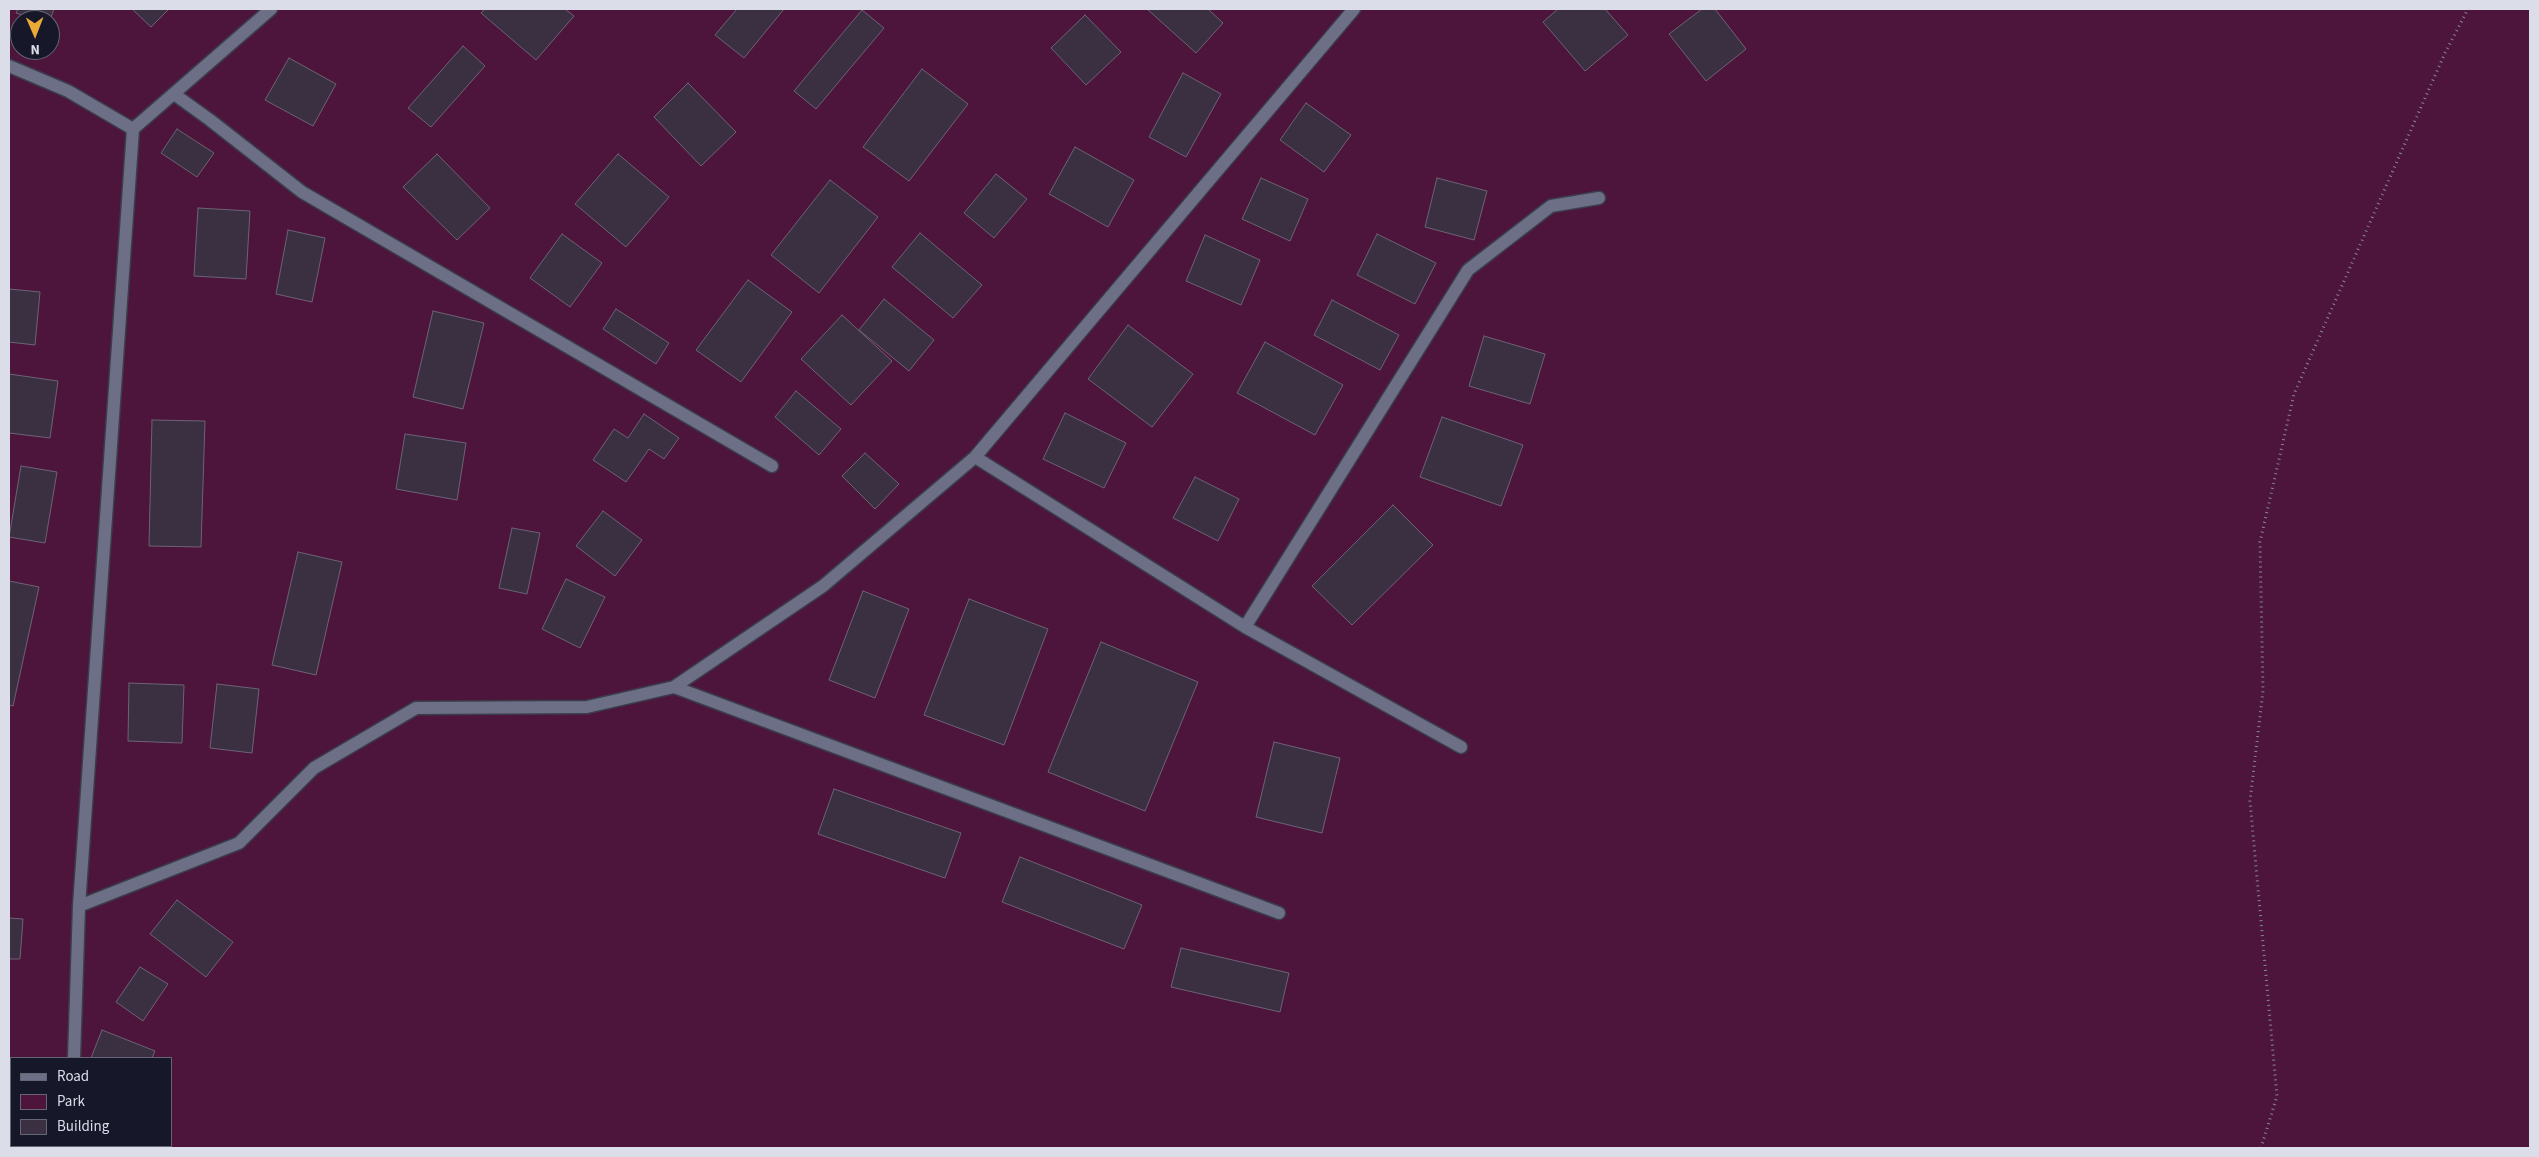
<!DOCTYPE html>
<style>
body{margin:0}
#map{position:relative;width:2539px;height:1157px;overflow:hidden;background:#1f2133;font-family:"Source Sans 3",sans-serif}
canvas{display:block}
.frame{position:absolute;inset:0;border:10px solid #dbdde9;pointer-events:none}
.legend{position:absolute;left:10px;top:1057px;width:162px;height:90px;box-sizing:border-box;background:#161728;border:1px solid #656675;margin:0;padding:6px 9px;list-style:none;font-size:15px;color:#dbdde9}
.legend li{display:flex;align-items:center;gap:10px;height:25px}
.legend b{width:25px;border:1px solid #656675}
.north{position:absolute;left:10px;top:10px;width:50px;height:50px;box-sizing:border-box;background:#161728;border:1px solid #656675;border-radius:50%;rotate:179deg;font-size:14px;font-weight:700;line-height:20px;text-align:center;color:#dbdde9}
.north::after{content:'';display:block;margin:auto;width:18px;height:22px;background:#eaaa39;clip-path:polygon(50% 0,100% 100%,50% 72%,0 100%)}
</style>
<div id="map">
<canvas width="2539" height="1157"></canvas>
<div class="frame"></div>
<ul class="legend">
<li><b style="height:6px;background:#6c6f85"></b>Road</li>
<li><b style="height:14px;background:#4d153c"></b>Park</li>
<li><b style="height:14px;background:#3a3042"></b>Building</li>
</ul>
<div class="north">N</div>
</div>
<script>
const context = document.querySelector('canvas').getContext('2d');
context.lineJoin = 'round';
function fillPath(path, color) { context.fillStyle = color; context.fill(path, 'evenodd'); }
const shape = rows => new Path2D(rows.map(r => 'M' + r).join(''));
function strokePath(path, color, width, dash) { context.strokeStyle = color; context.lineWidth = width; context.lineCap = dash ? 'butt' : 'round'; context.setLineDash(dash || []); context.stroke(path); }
const green = shape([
 [9,9,2530,9,2530,1148,9,1148],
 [20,20,50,20,50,50,20,50],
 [11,1058,171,1058,171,1146,11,1146]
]);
const building = shape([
 [18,9,54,9,50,20,38,20,16,13,18,9],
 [132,9,169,9,151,27,132,9],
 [485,9,565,9,574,16,536,60,481,13,485,9],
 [737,9,784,9,744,58,715,35,737,9],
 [1147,9,1208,9,1223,23,1196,53,1147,9],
 [1558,9,1605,9,1628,35,1585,71,1543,22,1558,9],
 [1702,9,1715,9,1746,49,1706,81,1669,34,1702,9],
 [862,10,884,28,816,109,794,91,862,10],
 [1085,15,1121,52,1086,85,1051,48,1085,15],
 [463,46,485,66,431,127,408,108,463,46],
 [289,58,336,84,313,126,265,100,289,58],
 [922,69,968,104,909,181,863,147,922,69],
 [1183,73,1221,94,1186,157,1149,137,1183,73],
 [688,83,736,132,701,166,654,117,688,83],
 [1306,103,1351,135,1324,172,1280,140,1306,103],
 [177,129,214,153,197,177,161,153,177,129],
 [1075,147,1134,180,1108,227,1049,194,1075,147],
 [437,154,490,208,457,240,403,187,437,154],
 [618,154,669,197,626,247,575,204,618,154],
 [996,174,1027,199,994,238,964,213,996,174],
 [1261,178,1308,199,1290,241,1242,219,1261,178],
 [1437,178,1487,191,1474,240,1425,227,1437,178],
 [830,180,878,217,819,293,771,255,830,180],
 [198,208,250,211,246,279,194,276,198,208],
 [288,230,325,238,312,302,276,294,288,230],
 [920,233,982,285,953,318,892,267,920,233],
 [562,234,602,263,570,307,530,278,562,234],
 [1377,234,1436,263,1415,304,1357,275,1377,234],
 [1205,235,1260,260,1241,305,1186,281,1205,235],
 [748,280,792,312,741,382,696,350,748,280],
 [9,289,40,292,35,345,9,342,9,289],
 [884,299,934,340,909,371,859,330,884,299],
 [1332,300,1399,335,1380,370,1314,335,1332,300],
 [616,309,669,343,656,364,603,329,616,309],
 [433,311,484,323,463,409,413,397,433,311],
 [842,315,892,361,851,405,801,359,842,315],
 [1128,325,1193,374,1152,427,1088,379,1128,325],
 [1484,336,1545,354,1530,404,1469,386,1484,336],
 [1265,342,1343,385,1315,435,1237,393,1265,342],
 [9,374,58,381,50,438,9,433,9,374],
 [796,391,841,429,819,455,775,417,796,391],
 [1065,413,1126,443,1104,488,1043,459,1065,413],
 [644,414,679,438,664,459,649,449,626,482,593,460,614,429,628,438,644,414],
 [1442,417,1523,445,1501,506,1420,477,1442,417],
 [152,420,205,421,201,547,149,546,152,420],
 [405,434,466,443,457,500,396,489,405,434],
 [865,453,899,484,875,509,842,476,865,453],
 [21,466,57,472,45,543,9,537,21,466],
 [1195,477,1239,499,1218,541,1173,518,1195,477],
 [1393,505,1433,545,1352,625,1312,586,1393,505],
 [603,511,642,540,615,576,576,546,603,511],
 [512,528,540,533,527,594,499,588,512,528],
 [298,552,342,562,316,675,272,665,298,552],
 [566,579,605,597,580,648,542,629,566,579],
 [9,581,39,587,13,706,9,705,9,581],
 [863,591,909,609,875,698,829,680,863,591],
 [969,599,1048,629,1004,745,924,715,969,599],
 [1101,642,1198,682,1145,811,1048,772,1101,642],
 [129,683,184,685,182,743,128,741,129,683],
 [217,684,259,689,252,753,210,748,217,684],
 [1274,742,1340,758,1322,833,1256,817,1274,742],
 [834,789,961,833,945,878,818,834,834,789],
 [1020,857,1142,905,1124,949,1002,902,1020,857],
 [177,900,233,942,206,977,150,934,177,900],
 [9,918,23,919,20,959,9,959,9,918],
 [1181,948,1289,973,1280,1012,1171,987,1181,948],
 [140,967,168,984,143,1021,116,1002,140,967],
 [102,1030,155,1051,152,1058,91,1058,102,1030],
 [9,1108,11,1108,11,1146,16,1146,16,1148,9,1148,9,1108],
 [97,1146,160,1146,160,1148,96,1148,97,1146]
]);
const path = shape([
 [2261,1148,2277,1096,2250,801,2263,691,2260,542,2294,394,2445,53,2468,9]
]);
const minor = shape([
 [9,66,68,91,133,129],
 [174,94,210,120,302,192,772,466],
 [975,457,1245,627,1461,747],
 [1245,627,1468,270,1551,206,1599,198],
 [674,687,1279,913],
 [79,906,239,843,314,768,416,708,587,707,674,687,823,586,975,457,1354,9]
]);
const tertiary = shape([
 [74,1058,79,906,133,129,271,9],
 [71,1148,71,1146]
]);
fillPath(green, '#4d153c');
fillPath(building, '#3a3042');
strokePath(building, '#6d6276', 1);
strokePath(minor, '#3b3d4c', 15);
strokePath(tertiary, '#3b3d4c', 15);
strokePath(path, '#858796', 3, [1, 4]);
strokePath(minor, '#6c6f85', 12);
strokePath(tertiary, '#6c6f85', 12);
</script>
